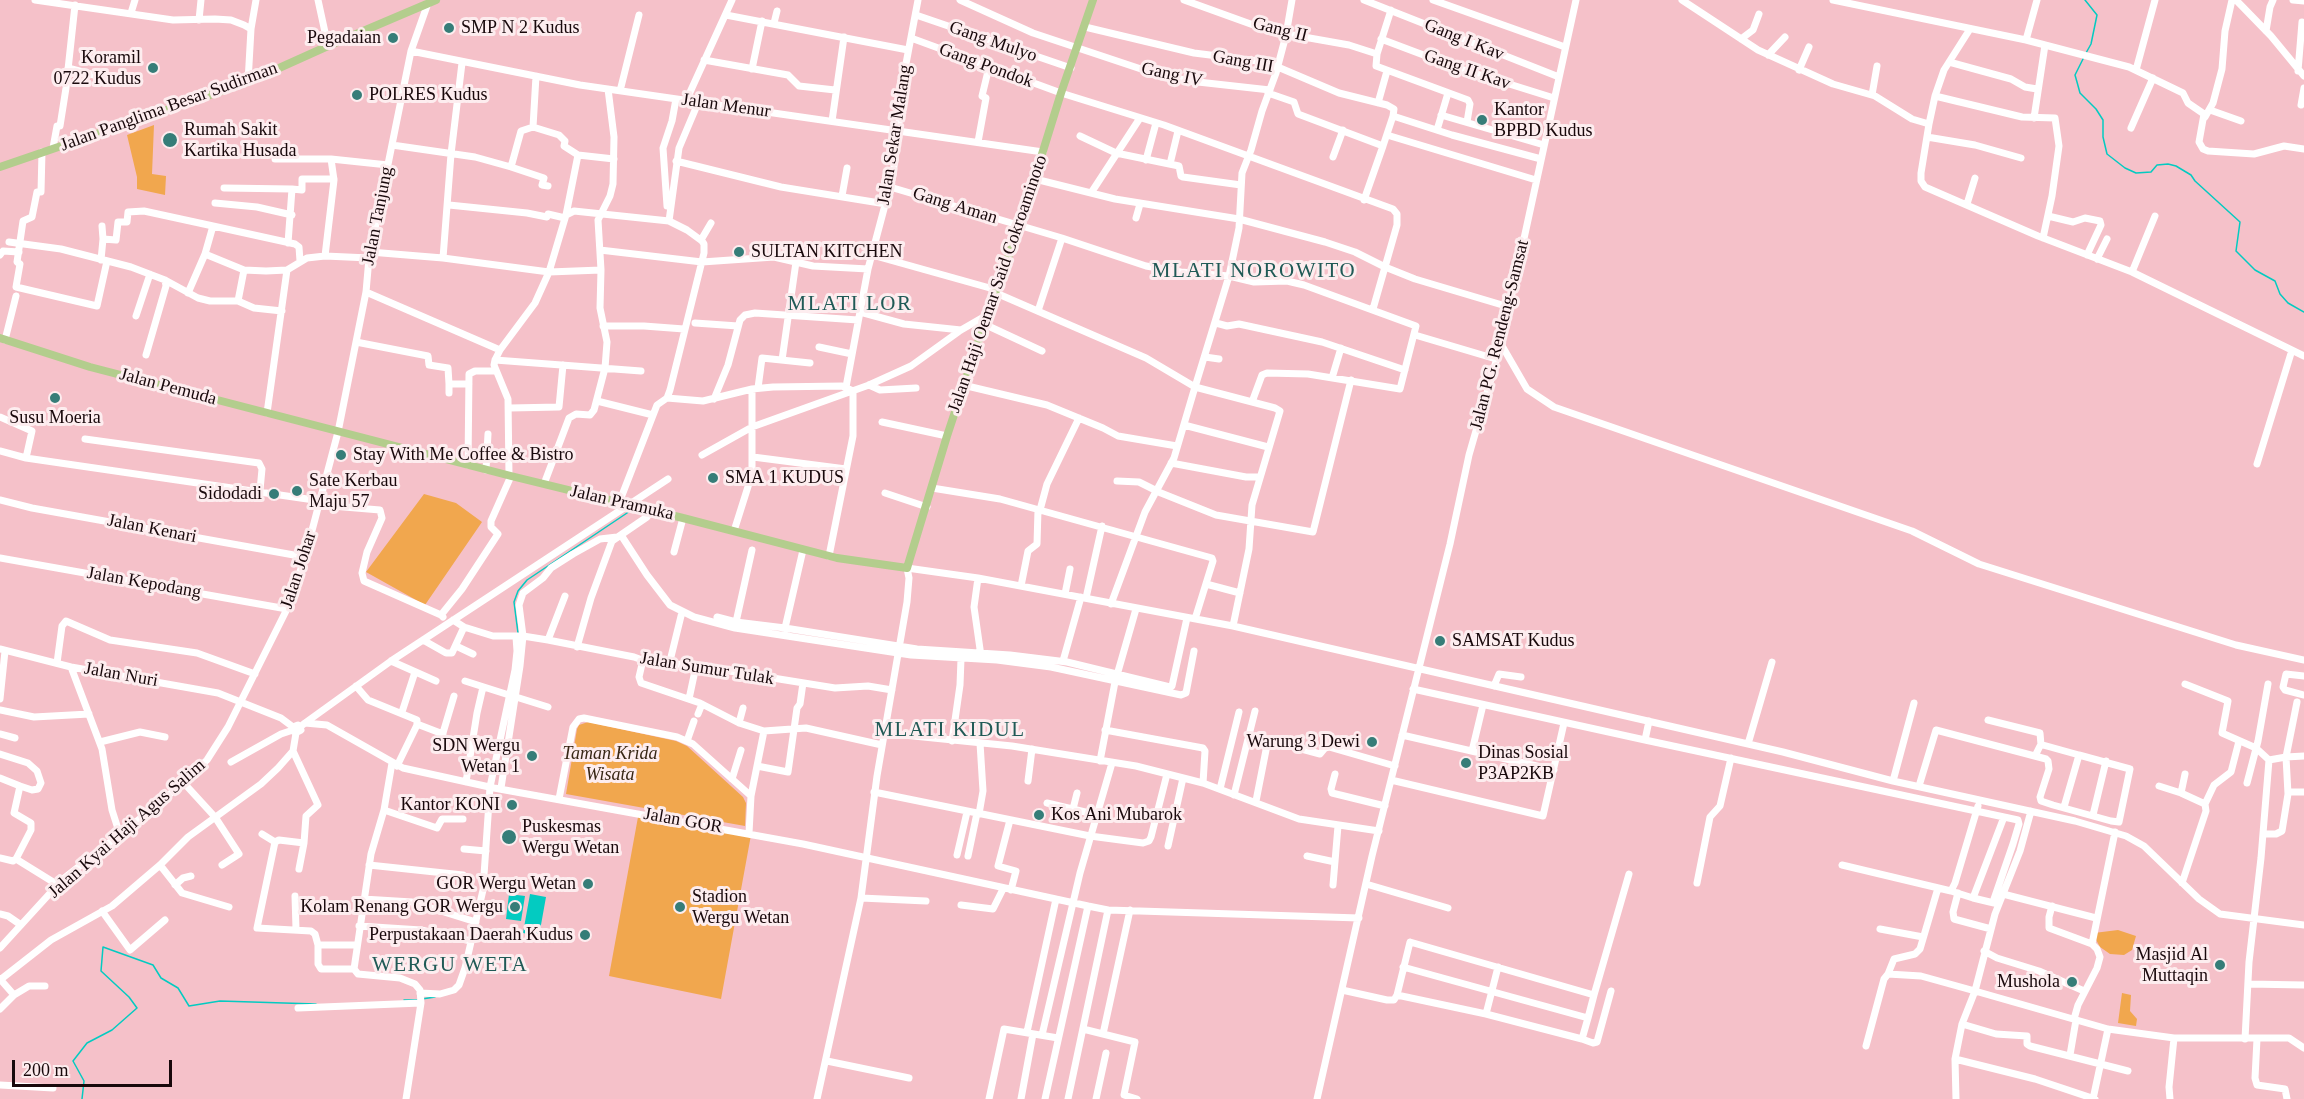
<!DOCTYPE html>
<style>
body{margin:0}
#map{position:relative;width:2304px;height:1099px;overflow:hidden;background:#f5c1c9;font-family:Georgia,serif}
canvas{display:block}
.scale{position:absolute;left:12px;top:1060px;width:160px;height:27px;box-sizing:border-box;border:3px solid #18080b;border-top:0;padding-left:8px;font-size:18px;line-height:21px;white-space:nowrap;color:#18080b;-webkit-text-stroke:4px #fdedef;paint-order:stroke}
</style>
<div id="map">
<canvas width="2304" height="1099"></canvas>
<div class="scale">200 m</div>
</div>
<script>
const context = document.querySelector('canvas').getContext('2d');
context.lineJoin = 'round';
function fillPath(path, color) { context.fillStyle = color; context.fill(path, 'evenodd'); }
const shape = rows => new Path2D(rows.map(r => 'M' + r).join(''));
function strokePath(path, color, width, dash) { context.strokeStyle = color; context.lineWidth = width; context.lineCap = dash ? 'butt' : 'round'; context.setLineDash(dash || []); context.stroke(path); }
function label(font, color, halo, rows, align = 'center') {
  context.font = font + ' Georgia,serif'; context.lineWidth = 6; context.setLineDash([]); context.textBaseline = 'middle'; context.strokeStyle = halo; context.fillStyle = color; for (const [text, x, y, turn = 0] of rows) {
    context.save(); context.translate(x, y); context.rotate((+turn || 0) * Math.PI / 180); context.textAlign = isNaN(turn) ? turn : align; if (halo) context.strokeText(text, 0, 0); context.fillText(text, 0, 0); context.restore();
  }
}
const green = shape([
 [154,125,152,174,166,176,165,195,137,189,137,177,127,135],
 [424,494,456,503,482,522,425,605,366,572],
 [588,722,676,741,687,746,743,797,746,803,745,826,566,794,577,729,579,725],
 [638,817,751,835,721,999,609,976],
 [2118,930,2136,936,2132,950,2124,955,2110,954,2100,947,2095,938,2094,933],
 [2122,993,2131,995,2130,1011,2137,1019,2136,1026,2118,1023]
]);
const water = shape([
 [509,894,525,896,521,921,506,919],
 [530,894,546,897,539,936,523,933]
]);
const stream = shape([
 [2085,0,2097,15,2091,44,2086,53],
 [2084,57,2075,75,2077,82,2080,93,2096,109,2103,120,2103,137,2107,154,2125,168,2136,173,2151,172,2157,165,2168,164,2176,166,2191,175,2195,181,2240,222,2236,251,2255,270,2275,281,2280,294,2288,303,2304,312],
 [518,633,514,602,518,591,527,580,633,509],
 [422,999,435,997],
 [404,1000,417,1000],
 [82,1099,84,1081,73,1061,87,1043,112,1030,137,1008,129,997,101,971,103,947,153,965,161,978,178,988,189,1006,220,1001,316,1004]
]);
const minor = shape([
 [35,0,173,20,215,19,231,20,244,25,251,29,248,82],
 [318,0,328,46],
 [960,0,1033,33,1153,73,1189,81,1270,90],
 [1184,0,1270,31,1349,45,1377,54],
 [1364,0,1559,77],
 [1433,0,1565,47],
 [1682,0,1758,50,1833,84,1875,96,1912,119,1929,124,1921,173,1921,181,1925,187,2038,236,2132,272,2304,356],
 [1833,0,2026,40,2129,67,2183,93,2188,103,2204,114,2199,142,2203,149,2208,151,2254,154,2284,146,2304,149],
 [2236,0,2271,36,2304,76],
 [2293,0,2304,1],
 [1391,10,1377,54,1376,66,1468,100,1470,104,1467,122],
 [131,13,135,0],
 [726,15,908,50],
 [916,15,1071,68],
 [199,20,201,0],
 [774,23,777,11],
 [1085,27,1194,53,1266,62,1339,93,1387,105,1394,109,1393,116,1383,146],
 [251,29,256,0],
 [2266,31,2270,7,2273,0],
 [911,38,1061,93,1164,125,1393,209,1397,214,1397,225,1385,267,1415,279,1509,307],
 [1381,39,1458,68,1554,98],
 [1741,39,1753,30,1759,14],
 [2026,40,2037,0],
 [411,51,580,85,1043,152],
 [1768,55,1785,37],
 [704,60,788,75,799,86,835,90],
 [1949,62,2011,79,2025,87,2037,89],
 [68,68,94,75],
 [752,69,762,21],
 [1799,70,1809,47],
 [2136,70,2155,0],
 [2298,71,2302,22],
 [536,76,533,127,559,135,565,141,564,146,578,155,614,159],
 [620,91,639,15],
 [1268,93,1294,102,1298,114,1383,146,1364,200],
 [1872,95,1877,66],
 [1935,96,2022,117,2055,118,2059,146,2052,196,2043,238],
 [686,101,732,0],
 [1378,103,1387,71],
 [2301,105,2304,88],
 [2210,110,2241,121],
 [1441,115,1544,145],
 [1393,116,1452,135,1541,159],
 [2205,117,2213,103,2222,69,2225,31,2232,0],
 [2034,118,2045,45],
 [832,121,844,37],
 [1929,124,1935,96,1944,70,1970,29],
 [2131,128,2153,78],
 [1437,130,1448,93],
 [1387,135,1536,180],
 [1080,136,1116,153,1179,166,1181,176,1183,177,1241,185],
 [1927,137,1975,145,2021,158],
 [978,142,986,98,982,96,989,67],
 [392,145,475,157,511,167,521,131,533,127],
 [53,148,57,126,60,126,66,88,75,5],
 [42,152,41,192,37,192,32,217,23,221,17,262,20,264,16,287,97,306,107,261],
 [1333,157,1343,130],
 [275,159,331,159],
 [1146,160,1156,123],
 [676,161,781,187,886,204],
 [1170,164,1178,131],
 [511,167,544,178,542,185,548,186],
 [1035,179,1115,199,1239,219,1325,242,1355,252,1385,267,1373,309],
 [890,187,1062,238,1146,266,1181,272,1229,276,1254,282,1287,281,1304,285,1416,326,1400,389,1308,374,1267,373,1262,375,1252,402],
 [224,188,292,189,288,243],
 [292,189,302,190,302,179,334,179],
 [1091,193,1140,118],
 [842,196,847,168],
 [215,203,257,207,292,215],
 [1967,204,1975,178],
 [449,205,527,213,547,217,548,214,565,218],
 [667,206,663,148,672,121,676,99],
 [566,215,578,155],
 [2048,216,2073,222,2085,218,2100,221,2101,225,2087,255],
 [1136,218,1140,204],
 [102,226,103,239],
 [213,226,295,244,299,247,300,261],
 [701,240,711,223],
 [9,242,61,249,131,267,165,280,198,298,210,301,238,301,244,270],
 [600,250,702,262,774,257,813,266,868,269],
 [370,252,443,258,549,272,601,270],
 [205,254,244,270,266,271,287,270,307,258,325,256,369,258],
 [0,255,3,251,19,252],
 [872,255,997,290],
 [325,256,334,180,331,159,388,165],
 [443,258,451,154,462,63],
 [2097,259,2107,239],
 [101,260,103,239,116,240,118,222,127,222,128,212,144,211,213,226,205,254,188,293],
 [2132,272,2155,216],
 [366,292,500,350],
 [996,293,1146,358,1195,387,1229,276,1239,228,1242,173,1251,150,1262,111,1276,73,1286,35,1292,0],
 [238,301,254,308,282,311],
 [1038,311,1062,238],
 [860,312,904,324,961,330],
 [136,316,150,274],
 [695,323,738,326],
 [1216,323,1227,326,1239,324,1322,342,1405,370],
 [984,324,1042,351],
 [603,326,644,326,684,329],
 [1415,335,1496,359],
 [5,340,16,296],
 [356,342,428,356,429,365,448,368,449,384,469,384],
 [1501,344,1527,389,1554,407,1912,531,1979,564,2236,645,2304,660],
 [819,347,852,354],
 [146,355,166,286,165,280],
 [1205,357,1219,359],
 [495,360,641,371],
 [782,360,796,262],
 [1332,378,1341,348],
 [449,384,449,393],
 [869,385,880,390,916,388],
 [963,385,1047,405,1103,428,1118,436,1177,446],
 [846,387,868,269,893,175,905,69,918,0],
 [758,388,762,358,810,363],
 [667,398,703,401,752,389,773,387,842,386,853,391,853,436,829,556],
 [714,399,728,365,740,320,745,315,755,313,858,320],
 [597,401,653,415],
 [510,408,559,407,563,365],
 [267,413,287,270],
 [0,417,32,431,26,458],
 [882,422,947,436],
 [1184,425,1268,447],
 [85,439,259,463,262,469,260,490],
 [0,451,26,458,321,501],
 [702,455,752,427,869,385,911,366,961,330,987,315],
 [753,457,846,469],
 [1171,463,1246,477,1260,477],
 [2257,464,2292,350],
 [468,465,469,374,475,371,496,371],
 [486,470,488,434],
 [509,475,508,399,494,365,495,360,500,350,535,303,549,272,566,215,574,211,669,221],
 [1117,481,1139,482,1161,493,1216,515,1313,532,1351,380],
 [544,484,569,418,576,414,590,415,594,410,605,368,607,342,600,308,601,270,598,220,610,196,613,184,614,137,608,89],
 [932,488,1000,499,1212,558,1213,561,1195,619],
 [885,493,927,507],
 [0,500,32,508,305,557],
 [619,503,657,405,667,398,670,390,704,253,704,244,702,241,687,230,669,221,679,148,698,103],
 [320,505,380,510,382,518,367,552,362,573,364,581,441,615],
 [1040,510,1047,484,1079,418],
 [734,531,752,474,752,389],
 [621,535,647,575,670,605,694,617,735,628,911,655,997,660,1051,667,1181,695,1186,693,1194,651],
 [803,550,785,628,917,649,1010,655,1067,662,1170,687,1172,686,1187,618],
 [674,552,683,518],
 [0,558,287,609],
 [978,578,974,607,981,656],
 [1206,584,1240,593],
 [1021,586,1028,551,1037,544,1038,510],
 [1065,594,1070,569],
 [1086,598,1102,526],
 [1111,604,1145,512,1174,458,1195,387,1275,408,1280,411,1252,505,1249,549,1233,626],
 [443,617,441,615,462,589,498,534,491,527,491,521,511,476],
 [717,617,736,622,752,550],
 [453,620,464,627,493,636,523,636,548,640,634,657,656,665,686,664,835,688,868,686,892,690],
 [735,624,736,622,785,628,785,630],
 [423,640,446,653,452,653,464,627],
 [548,640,565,596],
 [456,646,473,654],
 [577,647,591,598,612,541,647,517,652,510],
 [0,649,71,667,218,693,281,718,293,727,295,733,301,730,298,725,293,727],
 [643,660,639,677,641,683,700,703,739,723,764,731,806,728,882,745],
 [391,661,436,681],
 [1063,661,1081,597],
 [57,663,62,626,66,621,110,640,197,653,255,674],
 [669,665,682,612],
 [71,667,102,749,112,810,120,835],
 [2304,676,2286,674,2283,687,2285,690,2304,695],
 [465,681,509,695],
 [2185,684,2228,701,2222,733,2256,748,2269,760,2261,858,2249,962,2245,1039],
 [356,686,368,700,417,720,417,725,397,766],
 [1494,686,1499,674,1521,677],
 [1413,689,1645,740,1649,721],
 [516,697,548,707],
 [0,699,5,651],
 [689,699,696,666],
 [2297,702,2286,757,2304,756],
 [0,710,34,717,89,714],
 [402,712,415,672],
 [698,714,702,704],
 [1988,720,2040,733,2041,745],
 [305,723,391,661,668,479],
 [739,723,743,708],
 [417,724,443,734],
 [300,727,305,723,327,725,403,768,494,788,803,844,1088,906,1108,910,1359,918],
 [1105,730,1203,748,1205,751,1203,783],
 [884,733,1012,746,1136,766,1203,783,1299,819,1379,831],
 [0,734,15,738],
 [1402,735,1554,770],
 [1645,740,2018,820,2019,824,2013,844,1993,902],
 [687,741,694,721],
 [952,741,960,685,961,659],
 [100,742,140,732,165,737],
 [440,743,454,696],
 [1748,744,1772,662],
 [293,751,318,805,306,816,304,843,279,840,275,842,257,928,311,931,315,934,318,945,356,945],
 [1472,751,1483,705],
 [0,754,28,763,37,771,41,783,38,789,32,790,20,786],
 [2035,756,2040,746,2043,745,2079,755],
 [1100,761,1115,682,1136,609],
 [231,762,281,734,293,730],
 [757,766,788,772,797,708,800,704,803,683],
 [1335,774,1331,789,1332,793,1385,806],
 [0,778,20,786,14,813,31,823,31,830,16,859],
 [732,779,741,750],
 [1391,780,1543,816,1564,723],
 [1028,781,1032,749],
 [1893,781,1914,703],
 [183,782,215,817,239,854,222,865],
 [466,782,477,713,483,687],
 [2247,783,2258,741,2268,684],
 [1919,786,1936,730,2046,759,2048,761,2049,769,2040,797,2041,801,2053,805,2111,821,2119,822,2130,769,2079,755,2064,807],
 [2159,786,2181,793],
 [501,788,520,666,523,636,519,605,523,593,543,578,551,568,573,554,600,539,617,537],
 [1220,789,1239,712],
 [874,792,1090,836,1143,843,1149,841,1151,837,1167,774],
 [2288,792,2304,792],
 [1234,795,1255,711],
 [751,796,764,731],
 [559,799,573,727,579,719,584,718,677,737,693,744,751,796,749,833],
 [1256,801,1267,745,1272,741,1320,754,1325,748,1329,747,1395,766],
 [1047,803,1098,815],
 [2205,804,2214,785,2231,772,2239,741],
 [1073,809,1077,793],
 [384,810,437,828,442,819,463,819],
 [979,814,983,791,980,743],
 [2093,815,2106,761],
 [1010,820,998,866,1016,871,1011,890],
 [262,834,275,842],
 [2263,834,2276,834,2282,831,2288,794,2286,757,2269,760],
 [1168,846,1183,778],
 [464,849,486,851],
 [957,855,967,812],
 [968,856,977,813],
 [1307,856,1335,862],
 [0,858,13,861,16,859,58,885],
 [160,865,182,893,229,907],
 [369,865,463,875],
 [1842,865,1951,891,1955,883,1978,806],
 [299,869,304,843],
 [1697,883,1710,817,1720,806,1731,758],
 [2182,883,2206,811,2205,804,2181,793,2185,774],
 [1366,884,1448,908],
 [175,885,183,878,191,876],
 [1333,885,1338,826],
 [1951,891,1973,898,2004,817],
 [1958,893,1953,912,1954,919,1991,929],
 [2003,894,2096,918],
 [295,896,296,929],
 [861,898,926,901],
 [1973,898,1994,903],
 [363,899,412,902,476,922],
 [961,905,993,909,1003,889],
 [2052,906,2049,917,2049,928,2092,944],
 [102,911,130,950,165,920],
 [0,914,8,916,21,925],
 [359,926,421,930,471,941],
 [1880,929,1923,937],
 [318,945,318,964,321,969,354,969],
 [0,948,63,879,160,803,207,760,228,727,287,609,305,557,338,432,366,292,369,258,411,51,428,3],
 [1984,951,1997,958,2039,971,2084,991],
 [1403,967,1588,1018,1582,1039,1486,1014],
 [1888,974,1894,959,1915,954,1920,949,1938,888],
 [0,980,51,940,112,906,160,865,188,837,261,784,278,768,293,751,296,733],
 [2248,984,2304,985],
 [1342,990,1387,1000,1394,1000,1397,995,1410,942,1594,995,1588,1018],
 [420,993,440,994,454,990,459,985,465,968,483,890,490,787,515,670,517,651,516,637],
 [14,995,29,986,45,986],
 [1397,995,1486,1014,1498,967],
 [1594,995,1629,874],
 [298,1008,421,1003,420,990,415,984,400,978,358,974,354,969,371,854,384,810,392,763],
 [0,1009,14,995,0,979],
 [2074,1019,2078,1005,2097,968,2100,957,2097,949,2092,944,2115,832],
 [1962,1024,1996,1034,2027,1036,2027,1044,2030,1046,2128,1071],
 [1083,1029,1135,1042,1124,1095,1137,1099],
 [1027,1032,1056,899],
 [1103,1034,1130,910],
 [1042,1035,1080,873,1112,763],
 [1582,1039,1593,1043,1597,1042,1611,991],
 [2257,1039,2255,1078,2257,1085,2285,1089,2287,1099],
 [1866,1046,1884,979,1888,974,1921,976,1975,991,1995,914,2020,851,2031,811],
 [2070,1055,2076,1020],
 [1955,1059,2035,1079,2095,1099],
 [827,1061,909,1078],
 [0,1085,53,1088],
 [406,1099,421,1003],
 [817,1099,861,898,877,776,907,602,909,578,907,568,978,578,1233,626,1783,752,1893,781,2075,821,2126,836,2144,846,2199,899,2220,914,2304,925],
 [989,1099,1004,1029,1058,1038],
 [1021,1099,1033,1034],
 [1045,1099,1088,906],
 [1068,1099,1108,910],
 [1096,1099,1106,1053],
 [1317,1099,1372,856,1450,544,1469,455,1501,344,1576,0],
 [1956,1099,1955,1059,1962,1024,1975,991,2108,1029,2174,1038,2289,1038,2304,1048],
 [2093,1099,2108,1029],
 [2170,1099,2169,1087,2174,1038]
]);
const major = shape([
 [0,167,248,82,328,46,436,0],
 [0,338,90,367,511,476,683,518,837,558,907,568],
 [907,568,947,436,987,315,1020,225,1061,93,1093,0]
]);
const markers = [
 [449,28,6,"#367d78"],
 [393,38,6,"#367d78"],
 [153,68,6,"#367d78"],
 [357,95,6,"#367d78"],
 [1482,120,6,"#367d78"],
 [170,140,8,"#367d78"],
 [739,252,6,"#367d78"],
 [55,398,6,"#367d78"],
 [341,455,6,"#367d78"],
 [713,478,6,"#367d78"],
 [297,491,6,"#367d78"],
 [274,494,6,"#367d78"],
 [1440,641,6,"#367d78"],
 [1372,742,6,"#367d78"],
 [532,756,6,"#367d78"],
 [1466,763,6,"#367d78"],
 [512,805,6,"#367d78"],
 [1039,815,6,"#367d78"],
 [509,837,8,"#367d78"],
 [588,884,6,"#367d78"],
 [515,907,6,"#367d78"],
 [680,907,6,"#367d78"],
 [585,935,6,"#367d78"],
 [2220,965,6,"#367d78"],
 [2072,982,6,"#367d78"]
];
const poiNames = [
 ["SMP N 2 Kudus",461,28],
 ["Pegadaian",381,38,"right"],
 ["Koramil",141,58,"right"],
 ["0722 Kudus",141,79,"right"],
 ["POLRES Kudus",369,95],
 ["Kantor",1494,110],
 ["BPBD Kudus",1494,131],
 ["Rumah Sakit",184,130],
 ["Kartika Husada",184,151],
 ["SULTAN KITCHEN",751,252],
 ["Susu Moeria",55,418,"center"],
 ["Stay With Me Coffee & Bistro",353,455],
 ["SMA 1 KUDUS",725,478],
 ["Sate Kerbau",309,481],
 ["Maju 57",309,502],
 ["Sidodadi",262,494,"right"],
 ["SAMSAT Kudus",1452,641],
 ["Warung 3 Dewi",1360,742,"right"],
 ["SDN Wergu",520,746,"right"],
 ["Wetan 1",520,767,"right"],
 ["Dinas Sosial",1478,753],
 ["P3AP2KB",1478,774],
 ["Kantor KONI",500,805,"right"],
 ["Kos Ani Mubarok",1051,815],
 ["Puskesmas",522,827],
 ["Wergu Wetan",522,848],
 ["GOR Wergu Wetan",576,884,"right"],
 ["Stadion",692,897],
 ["Wergu Wetan",692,918],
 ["Kolam Renang GOR Wergu",503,907,"right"],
 ["Perpustakaan Daerah Kudus",573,935,"right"],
 ["Masjid Al",2208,955,"right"],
 ["Muttaqin",2208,976,"right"],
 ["Mushola",2060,982,"right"]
];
const streetNames = [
 ["Gang II",1280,30,14],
 ["Gang I Kav",1464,40,22],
 ["Gang Mulyo",993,42,19],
 ["Gang III",1243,62,10],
 ["Gang Pondok",986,66,20],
 ["Gang II Kav",1467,70,19],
 ["Gang IV",1172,75,12],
 ["Jalan Menur",726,106,8],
 ["Jalan Panglima Besar Sudirman",169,107,-20],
 ["Jalan Sekar Malang",895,135,-81],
 ["Gang Aman",955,206,17],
 ["Jalan Tanjung",378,216,-79],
 ["Jalan Haji Oemar Said Cokroaminoto",998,284,-71],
 ["Jalan PG. Rendeng-Samsat",1500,335,-76],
 ["Jalan Pemuda",168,387,15],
 ["Jalan Pramuka",622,503,13],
 ["Jalan Kenari",152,529,11],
 ["Jalan Johar",299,570,-72],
 ["Jalan Kepodang",144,583,10],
 ["Jalan Sumur Tulak",707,669,9],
 ["Jalan Nuri",121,675,10],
 ["Jalan GOR",683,821,10],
 ["Jalan Kyai Haji Agus Salim",127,829,-41]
];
const parkNames = [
 ["Taman Krida",610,754],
 ["Wisata",610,775]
];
const quarterNames = [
 ["MLATI NOROWITO",1254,271],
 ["MLATI LOR",850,304],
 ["MLATI KIDUL",950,730],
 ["WERGU WETA",450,965]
];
fillPath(green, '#f1a74e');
fillPath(water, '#03cbc1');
strokePath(stream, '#03cbc1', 1.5);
strokePath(minor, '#fff', 7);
strokePath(major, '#b3cd8d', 8);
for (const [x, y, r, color] of markers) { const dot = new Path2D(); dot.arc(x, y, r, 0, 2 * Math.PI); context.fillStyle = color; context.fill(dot); strokePath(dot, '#fdedef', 2); }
label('18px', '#18080b', '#fdedef', poiNames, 'left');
label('18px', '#18080b', '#fdedef', streetNames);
label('italic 18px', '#382715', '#fdedef', parkNames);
context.letterSpacing = '1.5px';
label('21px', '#205a56', '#fdedef', quarterNames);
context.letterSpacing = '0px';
</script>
